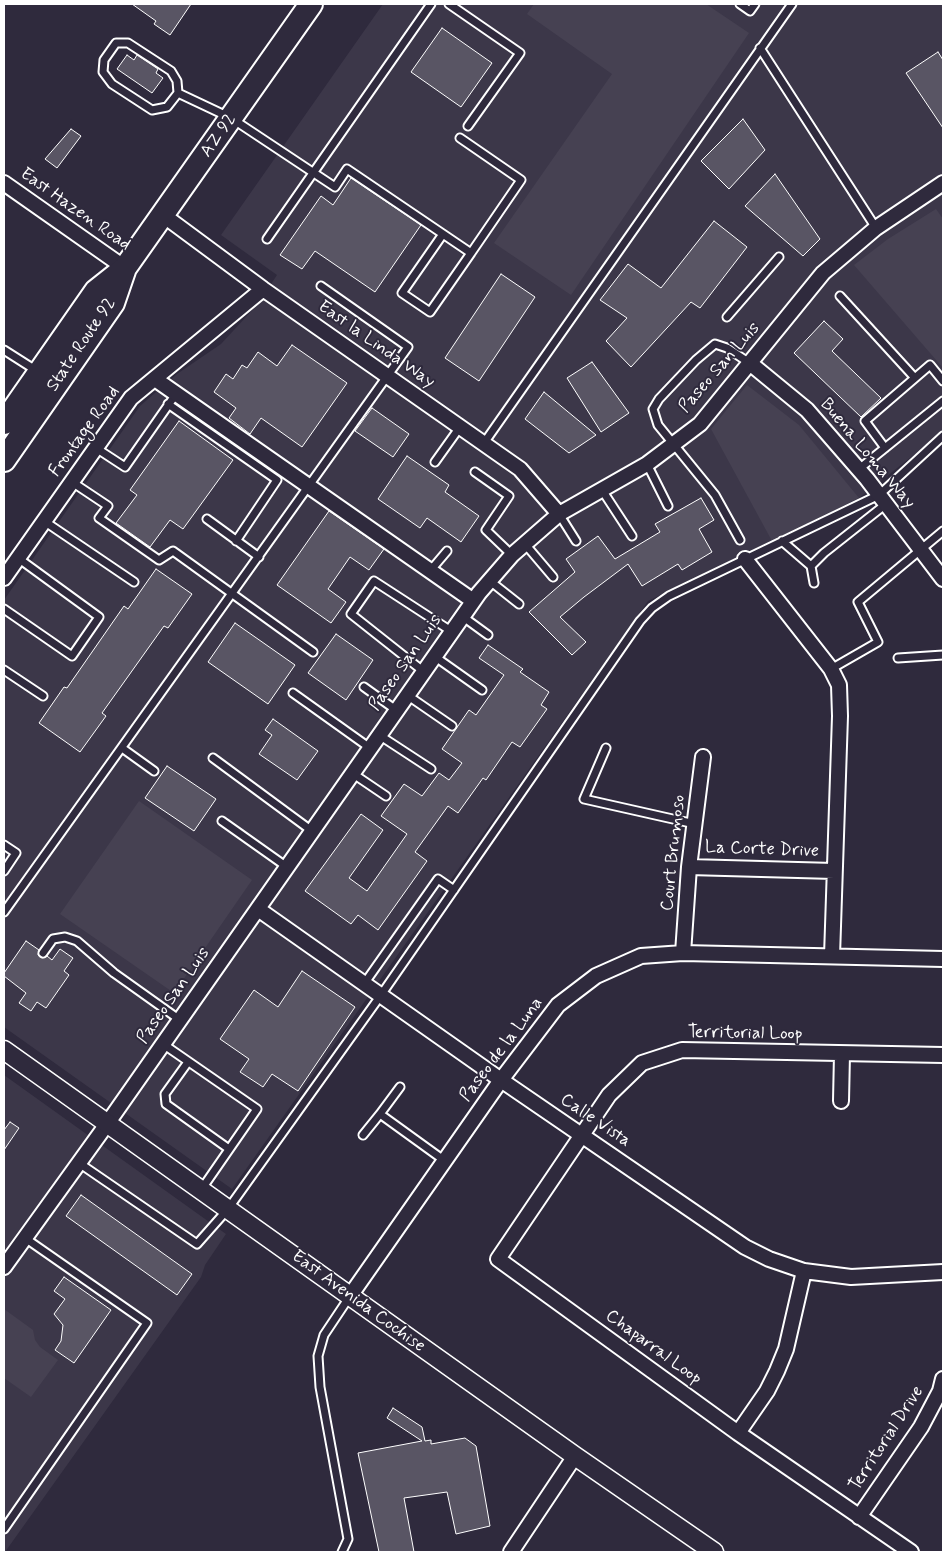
<!DOCTYPE html>
<style>
body{margin:0}
#map{position:relative;width:947px;height:1556px;overflow:hidden;background:#2f2a3d;font-family:Mynerve,sans-serif}
canvas{display:block}
.frame{position:absolute;inset:0;border:5px solid #fff;pointer-events:none}
</style>
<div id="map">
<canvas width="947" height="1556"></canvas>
<div class="frame"></div>
</div>
<script>
const context = document.querySelector('canvas').getContext('2d');
context.lineJoin = 'round';
function fillPath(path, color) { context.fillStyle = color; context.fill(path, 'evenodd'); }
const shape = rows => new Path2D(rows.map(r => 'M' + r).join(''));
function strokePath(path, color, width, dash) { context.strokeStyle = color; context.lineWidth = width; context.lineCap = dash ? 'butt' : 'round'; context.setLineDash(dash || []); context.stroke(path); }
function label(font, color, halo, rows, align = 'center') {
  context.font = font + ' Mynerve,sans-serif'; context.lineWidth = 4; context.setLineDash([]); context.textBaseline = 'middle'; context.strokeStyle = halo; context.fillStyle = color; for (const [text, x, y, turn = 0] of rows) {
    context.save(); context.translate(x, y); context.rotate((+turn || 0) * Math.PI / 180); context.textAlign = isNaN(turn) ? turn : align; if (halo) context.strokeText(text, 0, 0); context.fillText(text, 0, 0); context.restore();
  }
}
const built = shape([
 [383,4,943,4,943,432,859,498,648,601,232,1189,4,1027,4,600,140,406,177,374,221,344,257,305,277,275,221,235],
 [4,1075,226,1234,205,1265,201,1277,5,1552]
]);
const green = shape([
 [534,4,706,4,749,33,571,295,494,243,612,74,527,14],
 [936,209,943,219,943,368,854,265,888,239],
 [747,385,799,425,859,498,772,541,711,429],
 [139,801,252,880,174,993,60,914],
 [4,1309,33,1330,35,1340,40,1347,58,1360,31,1397,4,1378]
]);
const building = shape([
 [132,4,191,4,170,35,154,24,156,21,132,4],
 [442,28,492,63,461,107,411,72,442,28],
 [938,52,943,60,943,128,906,73,938,52],
 [127,55,134,60,137,55,158,69,156,73,163,78,152,93,117,69,127,55],
 [743,119,765,150,729,189,701,161,743,119],
 [71,129,81,136,57,168,45,159,71,129],
 [775,174,820,239,803,256,745,206,775,174],
 [351,178,421,225,375,292,315,251,302,269,280,255,321,196,333,205,351,178],
 [714,221,747,247,700,308,691,302,631,367,606,341,627,318,600,300,628,264,661,288,714,221],
 [501,274,535,297,479,381,445,358,501,274],
 [824,321,843,339,832,351,881,398,861,417,794,353,824,321],
 [292,345,347,383,302,447,261,418,250,434,229,418,236,408,214,392,226,374,233,379,242,365,247,368,258,352,277,366,292,345],
 [592,362,629,413,601,432,567,378,592,362],
 [544,392,596,435,569,453,525,419,544,392],
 [372,408,409,434,393,457,355,431,372,408],
 [179,421,233,460,183,529,170,520,150,547,116,523,137,495,130,490,179,421],
 [407,456,449,485,445,492,479,516,461,542,427,518,420,528,378,499,407,456],
 [701,498,714,520,699,529,712,552,682,570,678,564,642,586,628,564,584,597,560,617,586,642,572,655,529,612,575,572,566,559,598,536,615,559,660,532,655,524,701,498],
 [329,511,384,549,369,570,350,557,328,589,346,602,331,623,277,585,329,511],
 [156,569,192,594,168,628,164,626,102,713,106,716,80,752,39,723,64,687,67,688,124,606,128,609,156,569],
 [235,623,295,665,268,704,208,662,235,623],
 [336,634,373,660,346,700,308,673,336,634],
 [488,645,523,669,520,672,549,692,541,705,547,709,520,747,512,742,486,780,483,778,458,813,448,806,415,852,427,861,378,930,358,915,351,924,305,891,361,814,383,830,349,878,367,891,407,834,381,816,404,784,422,796,439,773,449,780,462,763,442,749,469,710,476,715,504,675,479,658,488,645],
 [273,719,318,751,297,780,259,754,272,735,265,730,273,719],
 [167,766,216,799,194,831,145,798,167,766],
 [26,941,39,950,38,955,42,958,47,956,52,960,60,949,73,958,64,971,69,975,46,1008,37,1002,31,1011,19,1003,26,993,4,976,4,973,26,941],
 [302,971,355,1007,298,1091,272,1074,263,1087,240,1072,249,1059,220,1039,254,990,278,1007,302,971],
 [10,1122,19,1128,4,1150,4,1130,10,1122],
 [81,1195,192,1274,177,1295,66,1216,81,1195],
 [64,1277,111,1310,74,1363,55,1350,61,1341,63,1325,54,1314,65,1299,54,1291,64,1277],
 [393,1408,422,1427,425,1441,431,1440,431,1444,465,1438,476,1446,490,1526,456,1534,447,1492,404,1498,414,1552,379,1552,358,1453,422,1441,387,1418,393,1408]
]);
const service = shape([
 [449,4,520,53,468,126],
 [740,4,750,11,755,4],
 [760,48,876,228],
 [178,93,167,107,152,110,112,84,103,72,104,60,116,43,128,43,171,71,177,81,178,93,231,118,335,187,347,169,471,253,430,312,402,293,443,234],
 [460,138,521,180,471,253],
 [267,239,431,4],
 [840,296,915,378],
 [727,317,779,257],
 [4,350,37,371],
 [168,404,277,480,236,541],
 [484,443,792,4],
 [96,448,125,467,176,394],
 [885,448,865,421,930,365,943,381],
 [435,462,460,427],
 [647,464,668,506],
 [859,469,943,401],
 [475,472,509,496,486,530,512,555],
 [72,482,108,506,99,518,159,560,173,551,313,652],
 [602,490,632,536],
 [559,514,576,541],
 [207,519,259,557],
 [44,521,134,582],
 [740,540,715,495,658,425,653,409,659,399,696,360,715,344,727,348,751,364],
 [782,541,811,566],
 [525,544,553,577],
 [430,571,447,551],
 [490,581,519,604],
 [814,583,811,566,824,553,886,504],
 [4,609,72,656,99,617,18,558],
 [462,616,488,635],
 [434,656,482,690],
 [898,658,943,655],
 [831,669,878,642,858,602,943,531],
 [4,670,43,696],
 [423,671,351,614,374,581,451,631],
 [364,687,396,710],
 [293,693,370,748],
 [407,695,452,726],
 [379,735,431,769],
 [122,748,154,771],
 [606,748,584,799,695,824],
 [213,758,312,831],
 [352,773,386,796],
 [222,821,287,867],
 [4,845,16,853,4,871],
 [4,912,408,347,321,286],
 [43,953,53,939,65,937,77,941,114,973,180,1020],
 [364,984,438,879,454,890],
 [163,1044,257,1109,201,1190],
 [188,1062,165,1094,166,1104,229,1149],
 [380,1114,400,1087],
 [363,1135,380,1114,445,1161],
 [79,1163,197,1244,228,1209,381,995,640,621,652,608,669,596,879,495,943,436],
 [4,1529,147,1323,25,1238],
 [342,1552,348,1539,320,1387,318,1356,324,1335,350,1296]
]);
const minor = shape([
 [4,183,125,268],
 [163,215,263,289,520,469,559,514],
 [751,364,807,410,867,479,943,579],
 [155,379,472,600],
 [745,559,831,669,839,685,840,716,832,956],
 [4,578,131,398,263,289],
 [689,867,834,871],
 [258,909,501,1080,745,1247,769,1259,804,1271,851,1277,943,1272],
 [683,953,689,867,703,757],
 [841,1101,842,1054],
 [4,1267,107,1124,479,593,512,555,559,514,647,464,700,424,823,273,876,228,943,183],
 [350,1296,501,1080,558,1005,596,976,641,956,683,953,943,959],
 [738,1433,767,1391,777,1371,786,1349,804,1271],
 [859,1517,921,1427,940,1391,943,1379],
 [511,1552,575,1456],
 [911,1552,738,1433,498,1259,609,1095,642,1063,682,1050,943,1055]
]);
const tertiary = shape([
 [4,1050,575,1456,714,1552]
]);
const primary = shape([
 [4,423,96,291,125,268,311,4],
 [4,460,113,303,125,268]
]);
const streetNames = [
 ["AZ 92",219,136,-55],
 ["East Hazen Road",75,210,35],
 ["State Route 92",82,345,-56],
 ["East la Linda Way",376,345,35],
 ["Paseo San Luis",720,368,-49],
 ["Frontage Road",85,432,-54],
 ["Buena Loma Way",867,454,50],
 ["Paseo San Luis",406,663,-55],
 ["La Corte Drive",762,850,2],
 ["Court Brumoso",674,853,-84],
 ["Paseo San Luis",174,996,-55],
 ["Territorial Loop",745,1034,1],
 ["Paseo de la Luna",502,1050,-53],
 ["Calle Vista",595,1121,34],
 ["East Avenida Cochise",358,1302,36],
 ["Chaparral Loop",653,1348,36],
 ["Territorial Drive",887,1439,-57]
];
fillPath(built, '#3c3749');
fillPath(green, '#464152');
fillPath(building, '#595564');
strokePath(building, '#fff', 1);
strokePath(service, '#fff', 11);
strokePath(minor, '#fff', 18);
strokePath(tertiary, '#fff', 21);
strokePath(primary, '#fff', 26);
strokePath(service, '#2f2a3d', 7);
strokePath(minor, '#2f2a3d', 14);
strokePath(tertiary, '#2f2a3d', 18);
strokePath(primary, '#2f2a3d', 22);
label('18px', '#fff', '#2f2a3d', streetNames);
</script>
